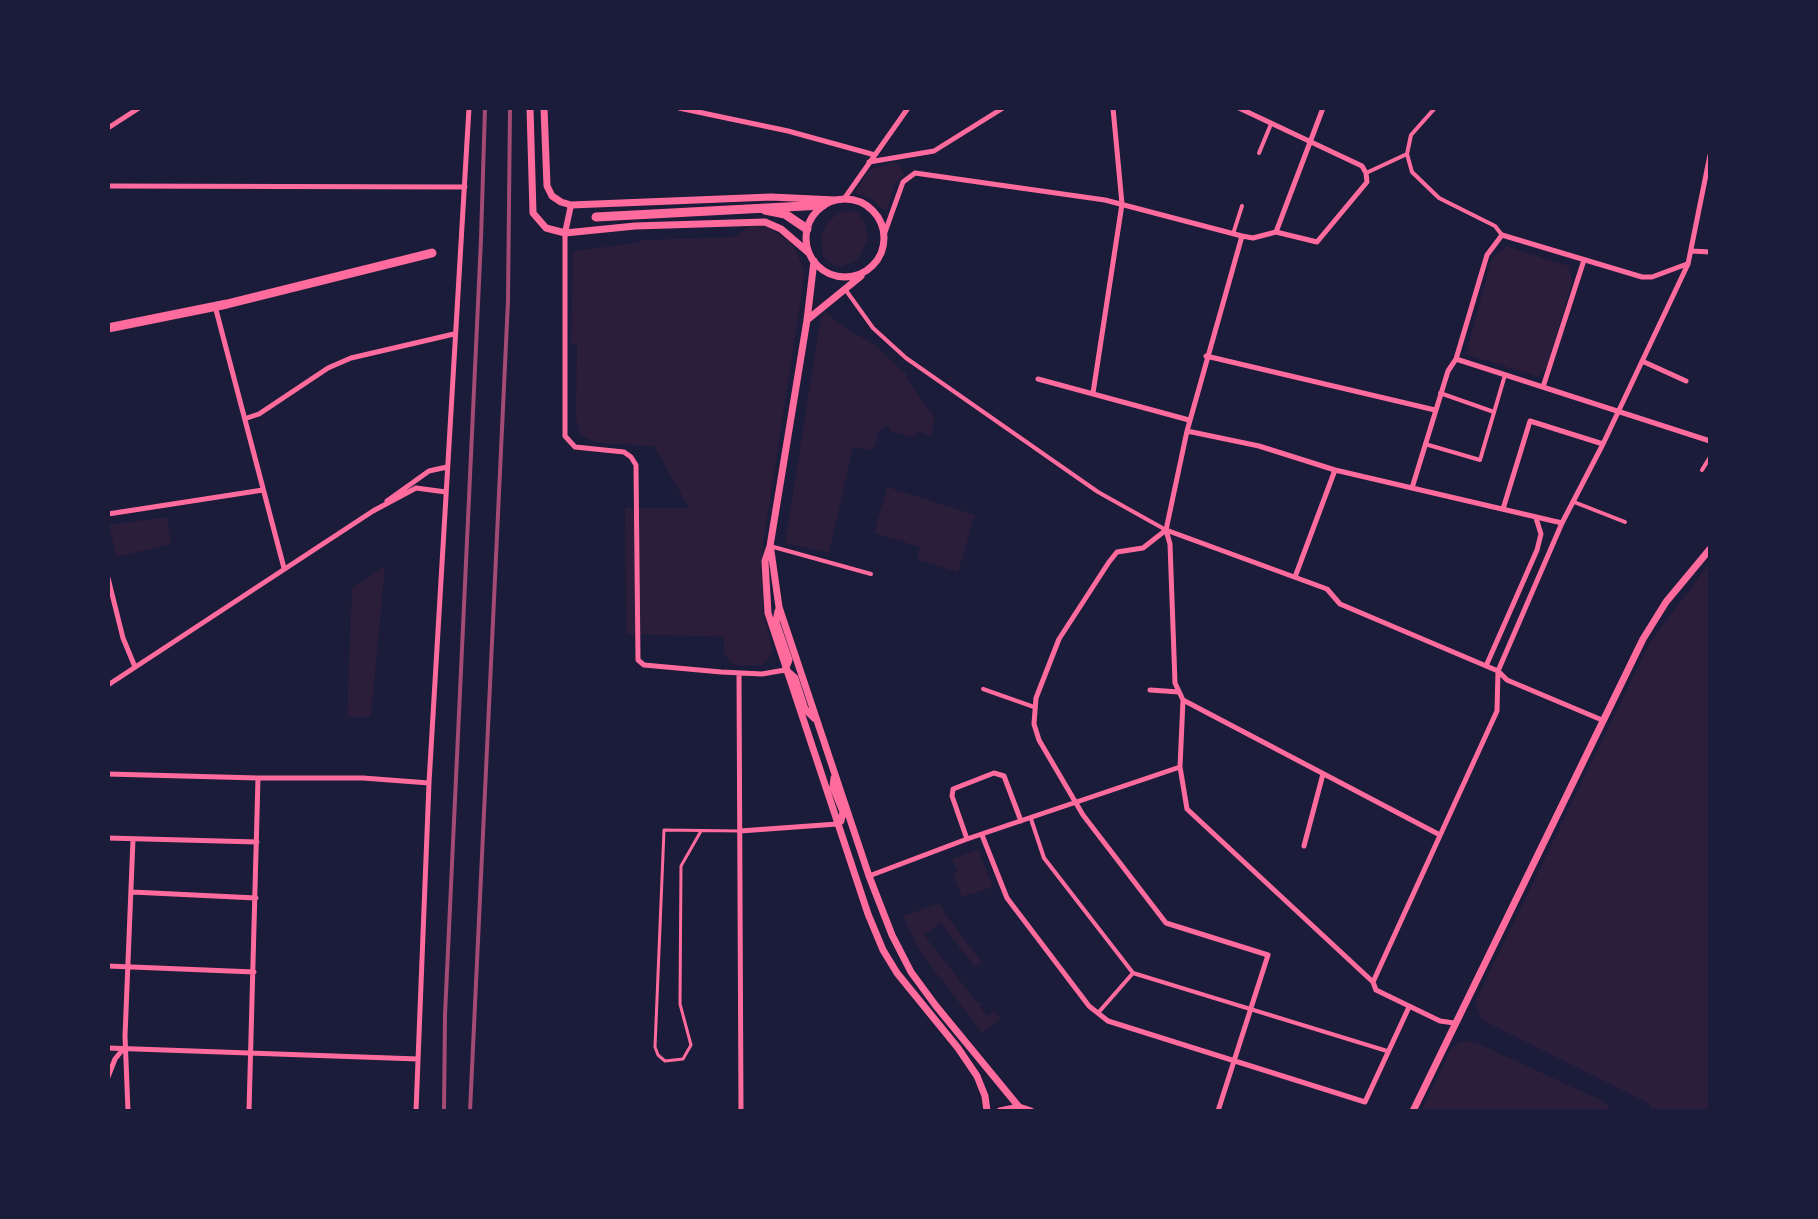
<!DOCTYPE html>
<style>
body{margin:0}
#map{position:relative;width:1818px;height:1219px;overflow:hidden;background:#1b1b3a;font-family:"IBM Plex Serif",serif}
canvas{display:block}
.frame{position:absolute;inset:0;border:110px solid #1b1b3a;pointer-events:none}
</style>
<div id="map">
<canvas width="1818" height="1219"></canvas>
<div class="frame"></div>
</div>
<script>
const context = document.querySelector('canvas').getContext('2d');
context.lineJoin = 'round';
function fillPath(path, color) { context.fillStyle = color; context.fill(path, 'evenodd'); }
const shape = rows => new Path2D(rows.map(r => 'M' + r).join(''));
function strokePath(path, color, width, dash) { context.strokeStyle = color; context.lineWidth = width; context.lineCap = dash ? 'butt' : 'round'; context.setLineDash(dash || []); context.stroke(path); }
const green = shape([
 [894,162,905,173,894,185,888,209,884,210,871,199,855,193,869,170],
 [848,210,856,212,865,221,868,241,856,261,839,267,832,265,823,256,821,236,828,221,841,212],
 [750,225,766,227,789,241,794,247,805,273,763,545,763,612,773,649,769,659,762,665,738,666,730,662,724,653,724,637,626,634,625,508,689,508,654,446,597,443,581,435,576,418,577,345,571,344,573,251,637,243,642,240,735,237],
 [1506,246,1569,266,1572,282,1547,367,1538,377,1466,354,1492,258],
 [825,312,845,328,875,345,906,374,912,387,935,418,931,436,919,432,912,438,890,431,888,426,876,433,878,437,872,451,853,447,829,553,785,543,821,316],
 [887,487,975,515,958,572,917,560,920,547,874,533],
 [167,517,171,544,116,557,109,525],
 [1710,563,1710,1111,1650,1111,1650,1104,1482,1020,1475,1002,1650,642],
 [385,566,371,717,347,717,352,588],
 [978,849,993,887,962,897,953,874,958,872,952,859],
 [940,903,945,914,982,962,975,967,940,923,924,935,977,1002,979,1001,982,1005,980,1007,987,1016,995,1011,1001,1019,982,1033,919,950,903,916],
 [1466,1041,1477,1043,1605,1102,1612,1111,1421,1111,1451,1049,1458,1043]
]);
const service = shape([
 [701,831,681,866,680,1004,691,1045,683,1059,665,1061,658,1055,655,1047,664,830,740,831]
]);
const pedestrian = shape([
 [1435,108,1411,135,1407,154,1412,172,1439,198,1495,226,1502,235],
 [1259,153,1271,124],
 [1366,173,1407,154],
 [1233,234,1242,206],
 [845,289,873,328,906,358,1098,492,1166,530],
 [1440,393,1494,412],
 [1425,444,1480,460,1505,375],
 [1702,470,1710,457],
 [1574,502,1625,522],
 [770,546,871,574],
 [983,689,1034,707],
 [1031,819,1044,858,1133,973,1387,1051],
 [1098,1013,1133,973]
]);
const minor = shape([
 [679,108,788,131,875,155],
 [1239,108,1362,166,1366,173,1367,182,1317,242,1276,232],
 [108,128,139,108],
 [869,162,934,151,1003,108],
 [108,186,465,187],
 [844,199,908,108],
 [1276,232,1323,108],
 [565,233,565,436,575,447,624,452,631,457,636,465,638,660,644,665,721,672,762,674,785,670],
 [884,235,903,182,915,173,1105,200,1242,236,1253,238,1276,232],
 [1242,236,1187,431,1166,530,1170,544,1175,683,1183,700,1180,767,1187,809,1373,982,1376,990,1440,1021,1454,1023],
 [1692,251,1710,252],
 [1687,264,1652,277,1642,277,1502,235,1487,255,1456,359,1710,441],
 [215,306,284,568],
 [1206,356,1435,410],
 [1642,361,1686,381],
 [1038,379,1189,420],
 [1543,387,1584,260],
 [1093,393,1122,204,1113,108],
 [247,418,259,414,328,368,351,358,454,334],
 [1187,431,1259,446,1335,470,1562,523],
 [1412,488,1448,371,1456,359],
 [387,501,429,471,447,467],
 [1503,509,1530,421,1603,444],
 [108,514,263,490],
 [1166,530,1143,548,1117,552,1109,562,1059,639,1036,698,1034,724,1039,740,1083,815,1166,923,1268,955,1218,1111],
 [1166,530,1327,589,1340,604,1498,671,1507,680,1602,720],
 [1295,577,1335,470],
 [108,578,123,638,135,667],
 [1486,666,1537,550,1541,534,1536,518],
 [739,673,741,1111],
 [108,685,373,511,416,488,446,492],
 [1150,690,1179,692],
 [1183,700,1440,835],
 [108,774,258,778,363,778,429,783],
 [740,831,837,824],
 [982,835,1007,898,1089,1006,1108,1021,1365,1102,1409,1007],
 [108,838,257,842],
 [967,839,952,796,953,789,994,773,1004,776,1021,821],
 [1304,846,1323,774],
 [869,876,967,839,1180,767],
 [132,892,256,898],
 [108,966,254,972],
 [1373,982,1497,711,1498,671,1562,523,1603,444,1688,264,1710,155],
 [108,1048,418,1059],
 [108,1077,115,1059,124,1048],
 [128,1111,125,1036,133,839],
 [249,1111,258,778],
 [416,1111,429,783,469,108]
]);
const tertiary = shape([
 [565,233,571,205]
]);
const secondary = shape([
 [530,108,533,213,546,228,565,233,635,226,765,222,781,229,809,253],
 [544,108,547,186,552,196,561,202,571,205,771,197,835,200],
 '806 238a39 39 0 1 1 78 0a39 39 0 1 1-78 0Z',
 [814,261,807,320,770,546,765,561,768,613,868,914,883,950,897,973,958,1048,977,1076,985,1096,987,1111],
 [807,320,861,276],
 [771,551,779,607,869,876,892,935,911,972,936,1006,1019,1107],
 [778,611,776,622,789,660,785,670],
 [787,671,795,678,805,709,814,718],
 [834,778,833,787,843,812,841,821,837,824],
 [1000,1111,1019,1107,1031,1111],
 [1413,1111,1643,639,1666,602,1710,549]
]);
const trunk = shape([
 [765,210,785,214,807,229],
 [596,217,823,205],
 [108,328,227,304,432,253]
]);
const rail = shape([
 [444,1111,445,1015,481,239,485,108],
 [470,1111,508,301,510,108]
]);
fillPath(green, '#2a1e3b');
strokePath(service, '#ff6b9d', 3);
strokePath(pedestrian, '#ff6b9d', 4);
strokePath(minor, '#ff6b9d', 5);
strokePath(tertiary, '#ff6b9d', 6);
strokePath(secondary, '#ff6b9d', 7);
strokePath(trunk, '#ff6b9d', 9);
strokePath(rail, '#a44b75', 4);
</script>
